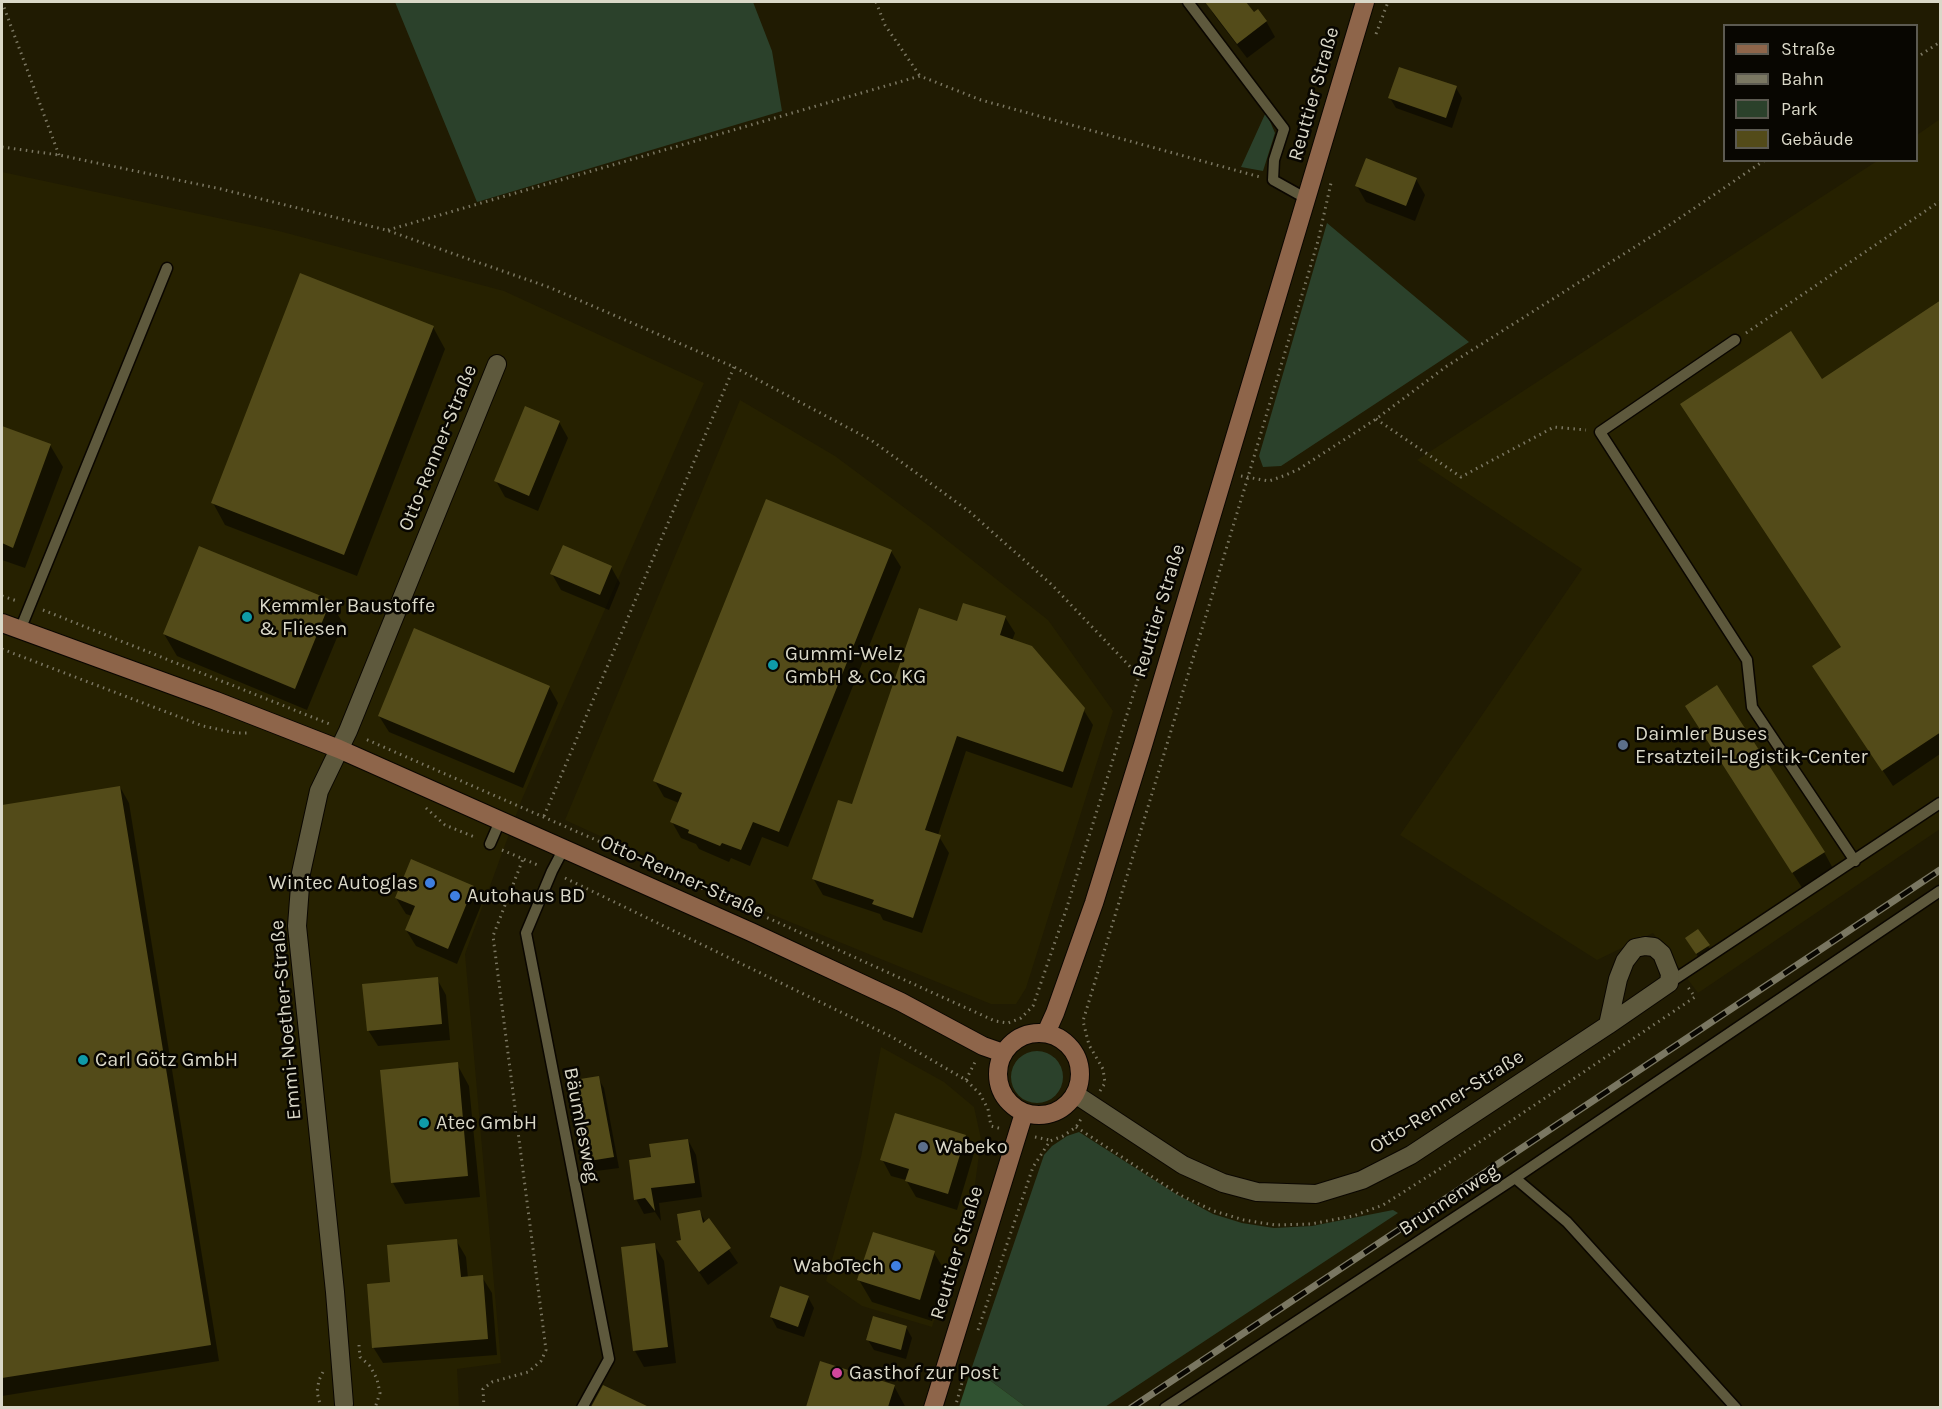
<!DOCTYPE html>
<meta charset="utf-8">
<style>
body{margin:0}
#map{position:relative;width:1942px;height:1409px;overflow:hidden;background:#201b02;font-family:Karla,sans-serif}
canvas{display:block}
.frame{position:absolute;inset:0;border:3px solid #dad8c8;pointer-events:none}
.legend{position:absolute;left:1723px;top:24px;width:195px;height:138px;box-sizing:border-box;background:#080601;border:2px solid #5c5a51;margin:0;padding:8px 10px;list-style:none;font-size:18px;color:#dad8c8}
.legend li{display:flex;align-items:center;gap:12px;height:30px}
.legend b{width:30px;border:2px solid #5c5a51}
</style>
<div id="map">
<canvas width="1942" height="1409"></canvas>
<div class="frame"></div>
<ul class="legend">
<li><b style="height:8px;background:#8e654a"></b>Straße</li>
<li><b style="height:8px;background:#7a7762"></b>Bahn</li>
<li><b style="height:16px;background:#2b412b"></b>Park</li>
<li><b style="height:16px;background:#534b19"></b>Gebäude</li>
</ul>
</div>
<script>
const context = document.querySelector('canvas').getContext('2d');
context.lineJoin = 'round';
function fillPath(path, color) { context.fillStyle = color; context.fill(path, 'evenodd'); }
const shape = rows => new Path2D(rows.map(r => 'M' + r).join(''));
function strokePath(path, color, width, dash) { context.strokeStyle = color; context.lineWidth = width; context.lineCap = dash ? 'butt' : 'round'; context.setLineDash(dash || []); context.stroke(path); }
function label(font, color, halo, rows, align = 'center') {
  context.font = font + ' Karla,sans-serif'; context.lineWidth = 5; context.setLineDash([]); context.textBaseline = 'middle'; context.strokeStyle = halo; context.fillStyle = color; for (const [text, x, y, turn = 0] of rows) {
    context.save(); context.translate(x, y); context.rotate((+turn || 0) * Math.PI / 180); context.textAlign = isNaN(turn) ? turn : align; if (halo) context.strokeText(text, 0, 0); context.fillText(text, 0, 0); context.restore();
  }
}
const built = shape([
 [1940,119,1940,829,1698,993,1653,933,1597,960,1400,835,1582,569,1417,460,1877,161,1916,160,1917,135],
 [2,172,279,231,504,291,704,383,522,799,465,954,501,1363,457,1369,459,1407,2,1408],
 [740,400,835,456,929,526,1048,620,1113,711,1026,988,1016,1004,991,1004,773,915,565,820],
 [881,1047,944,1082,974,1107,981,1139,974,1192,932,1327,862,1306,826,1281,861,1157]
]);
const green = shape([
 [395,2,753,2,772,51,782,111,477,202],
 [1266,112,1275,133,1263,171,1241,167],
 [1327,223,1469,342,1281,466,1263,467,1259,456],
 '1011 1077a26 26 0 1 1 52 0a26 26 0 1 1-52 0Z',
 [1079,1132,1176,1194,1213,1214,1242,1223,1274,1228,1312,1226,1393,1210,1398,1213,1105,1407,1026,1407,972,1367,1044,1155,1052,1146,1067,1136]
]);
const forest = shape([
 [972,1367,1026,1407,959,1407]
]);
const shadow = shape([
 [1206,2,1244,2,1254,14,1266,21,1275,37,1247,58,1214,15],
 [1456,88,1462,98,1452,128,1396,108,1390,98],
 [1416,179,1425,195,1415,221,1366,202,1357,186],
 [1940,302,1940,754,1893,786,1824,682,1842,648,1822,381],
 [433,327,445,349,357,576,225,525,213,503],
 [559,422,568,438,538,511,505,497,496,481],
 [2,427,50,445,63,467,25,568,2,560],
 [891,551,901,567,788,847,762,837,750,866,731,858,729,862,699,849,696,844,681,838,672,822,679,803,664,797,655,781],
 [611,567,620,583,609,610,561,590,552,574],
 [330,602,343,623,307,710,177,656,164,634],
 [1005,617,1015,633,1012,641,1083,709,1093,725,1072,788,966,751,938,835,949,853,922,933,883,920,880,914,823,895,813,878,958,623],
 [549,687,558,703,523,788,389,732,379,716],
 [1687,707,1824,852,1836,874,1806,894],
 [120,787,129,803,219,1361,2,1396,2,806],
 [473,887,482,903,457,964,416,946,406,930,412,916,406,914,396,898],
 [1708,946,1714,956,1703,964,1693,949],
 [437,979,446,995,450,1040,378,1046,368,1030],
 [457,1064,469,1086,480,1197,405,1204,393,1183],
 [598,1078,604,1088,619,1168,596,1171,590,1161,575,1082],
 [965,1136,974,1153,957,1210,916,1197,906,1180,891,1176,882,1159],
 [688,1140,696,1155,702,1197,659,1203,661,1221,655,1212,644,1214,636,1199,653,1159],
 [700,1212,706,1223,709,1221,738,1263,708,1285,678,1242,683,1241],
 [456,1240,466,1257,468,1278,482,1277,492,1293,497,1355,383,1363,373,1347,392,1283],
 [654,1245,664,1261,676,1363,644,1367,635,1351,622,1249],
 [934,1253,947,1274,932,1321,872,1302,859,1280],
 [808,1297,814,1308,804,1337,777,1328,771,1317],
 [906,1327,912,1338,906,1359,874,1350,868,1340],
 [894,1386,906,1408,807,1407],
 [604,1387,646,1408,593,1408]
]);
const building = shape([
 [1205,2,1246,2,1254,12,1258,9,1267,21,1237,44],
 [1399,67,1457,86,1446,118,1388,98],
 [1366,158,1417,178,1406,206,1355,186],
 [300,273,434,326,344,555,211,503],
 [1941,300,1941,732,1882,771,1812,666,1841,647,1680,404,1791,331,1822,379],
 [525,406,560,421,529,496,494,481],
 [2,426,51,444,13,548,2,543],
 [766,499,892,550,779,832,753,822,741,850,722,843,720,846,688,833,689,830,670,822,682,793,653,781],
 [563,545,612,566,600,595,550,574],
 [199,546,331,600,295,689,163,634],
 [963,603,1006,616,1000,635,1032,646,1085,708,1063,772,957,736,925,830,941,835,913,918,872,904,874,900,812,879,838,800,852,804,919,608,957,621],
 [414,628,550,686,514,773,378,716],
 [1717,685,1825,852,1792,873,1685,706],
 [120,786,211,1345,2,1378,2,805],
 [411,859,474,886,448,949,405,930,415,906,395,898],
 [1698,929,1710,945,1696,954,1685,938],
 [438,977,442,1024,367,1031,362,984],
 [458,1062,468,1176,391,1183,380,1070],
 [599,1076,614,1157,589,1161,574,1080],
 [895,1113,966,1135,948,1194,905,1181,909,1169,880,1160],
 [688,1139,695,1183,651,1188,655,1211,645,1198,634,1200,629,1160,651,1157,649,1144],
 [700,1210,703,1223,709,1218,731,1248,699,1272,676,1241,681,1240,677,1214],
 [873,1232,935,1251,920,1300,857,1280],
 [457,1239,461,1277,483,1275,488,1339,372,1348,367,1284,390,1282,387,1245],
 [655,1243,668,1347,633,1351,621,1247],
 [780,1286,809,1296,798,1327,770,1317],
 [873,1316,907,1326,901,1350,866,1340],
 [820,1361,895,1385,888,1407,806,1407],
 [603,1385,649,1407,591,1407]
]);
const path = shape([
 [2,2,59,155],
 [876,2,885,25,920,76],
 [1376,34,1388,2],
 [1916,58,1940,42],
 [2,147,59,155,221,189,386,230,551,288,734,367,871,440,970,512,1052,585,1139,676,1066,910,1033,1006,1021,1018,1008,1023,995,1021,596,840,363,738],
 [388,230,920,76,981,100,1260,177],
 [1746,333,1940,201],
 [1376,419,1461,477,1554,427,1586,430],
 [1241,476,1269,481,1286,475,1299,469,1376,419,1447,366,1671,224,1765,160],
 [2,596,17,601],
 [43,610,332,725],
 [2,649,203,726,236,733,249,733],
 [426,808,445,825,477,838],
 [544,816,734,367],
 [502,850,540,866],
 [565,878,892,1037,966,1080,980,1094,988,1109,991,1126,1002,1129],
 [966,1080,975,1062],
 [1100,1091,1105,1083,1103,1069,1089,1045,1083,1021,1248,477,1318,241,1331,183],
 [1076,1127,1180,1195,1214,1211,1244,1220,1275,1225,1311,1224,1353,1216,1383,1205,1438,1170,1695,997,1687,986],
 [1035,1137,1049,1140],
 [978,1330,1033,1167,1050,1141,1063,1136,1076,1127,1081,1119],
 [359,1345,360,1357,370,1366,377,1379,380,1393,375,1408],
 [321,1408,317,1392,319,1380,323,1372],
 [484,1408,483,1389,492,1382,528,1372,541,1361,546,1350,493,936,523,859],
 [955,1408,967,1365]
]);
const lane = shape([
 [1188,2,1284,129,1274,160,1273,180,1307,199],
 [1735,340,1600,432,1747,660,1752,707,1855,861],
 [20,630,167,268],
 [490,844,500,821],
 [563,850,552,871,526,933,609,1359,582,1408],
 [1669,983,1940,803],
 [1515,1178,1940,891],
 [1165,1408,1515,1178,1567,1222,1736,1408]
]);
const street = shape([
 [1645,946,1654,947,1662,954,1670,974,1669,983,1608,1025,1618,979,1625,961,1635,948,1645,946],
 [1075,1094,1183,1165,1223,1183,1257,1192,1316,1194,1362,1180,1411,1155,1608,1025],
 [344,1404,335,1292,297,926,301,873,319,791,348,731,497,364]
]);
const secondary = shape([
 [2,623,216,701,339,749,751,932,901,1002,983,1046,1003,1053],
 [1046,1033,1055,1013,1094,903,1143,745,1365,2],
 '998 1074a41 41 0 1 1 82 0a41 41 0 1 1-82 0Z',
 [933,1408,1024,1113]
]);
const rail = shape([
 [1131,1408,1940,870]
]);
const markers = [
 [247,617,6,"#0f9aa8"],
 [773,665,6,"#0f9aa8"],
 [1623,745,6,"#5c6f8a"],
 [430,883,6,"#3f7fe0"],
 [455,896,6,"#3f7fe0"],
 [83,1060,6,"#0f9aa8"],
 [424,1123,6,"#0f9aa8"],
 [923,1147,6,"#5c6f8a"],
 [896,1266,6,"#3f7fe0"],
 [837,1373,6,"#d1479c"]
];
const streetNames = [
 ["Reuttier Straße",1314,94,-74],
 ["Otto-Renner-Straße",438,448,-68],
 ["Reuttier Straße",1159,611,-73],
 ["Otto-Renner-Straße",682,877,24],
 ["Emmi-Noether-Straße",286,1020,-95],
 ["Otto-Renner-Straße",1447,1102,-32],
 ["Bäumlesweg",581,1125,79],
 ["Brunnenweg",1449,1200,-33],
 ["Reuttier Straße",957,1253,-73]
];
const poiNames = [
 ["Kemmler Baustoffe",259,606],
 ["& Fliesen",259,629],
 ["Gummi-Welz",785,654],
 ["GmbH & Co. KG",785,677],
 ["Daimler Buses",1635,734],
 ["Ersatzteil-Logistik-Center",1635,757],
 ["Wintec Autoglas",418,883,"right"],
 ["Autohaus BD",467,896],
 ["Carl Götz GmbH",95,1060],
 ["Atec GmbH",436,1123],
 ["Wabeko",935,1147],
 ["WaboTech",884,1266,"right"],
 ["Gasthof zur Post",849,1373]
];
fillPath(built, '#262100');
fillPath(green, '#2b412b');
fillPath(forest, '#305231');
fillPath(shadow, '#0007');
fillPath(building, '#534b19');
strokePath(lane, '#0a0600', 13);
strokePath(street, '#0a0600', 20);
strokePath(secondary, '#0a0600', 20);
strokePath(path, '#7b7762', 3, [1.5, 4.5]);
strokePath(lane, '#5e593d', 10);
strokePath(street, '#5e593d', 18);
strokePath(secondary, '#8e654a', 18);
strokePath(rail, '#7a7762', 7);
strokePath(rail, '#080601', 4.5, [14]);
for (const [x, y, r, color] of markers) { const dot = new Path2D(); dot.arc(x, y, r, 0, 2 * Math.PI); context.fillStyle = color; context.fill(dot); strokePath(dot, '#080601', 2); }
label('20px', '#dad8c8', '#080601', streetNames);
label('20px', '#dad8c8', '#080601', poiNames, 'left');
</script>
